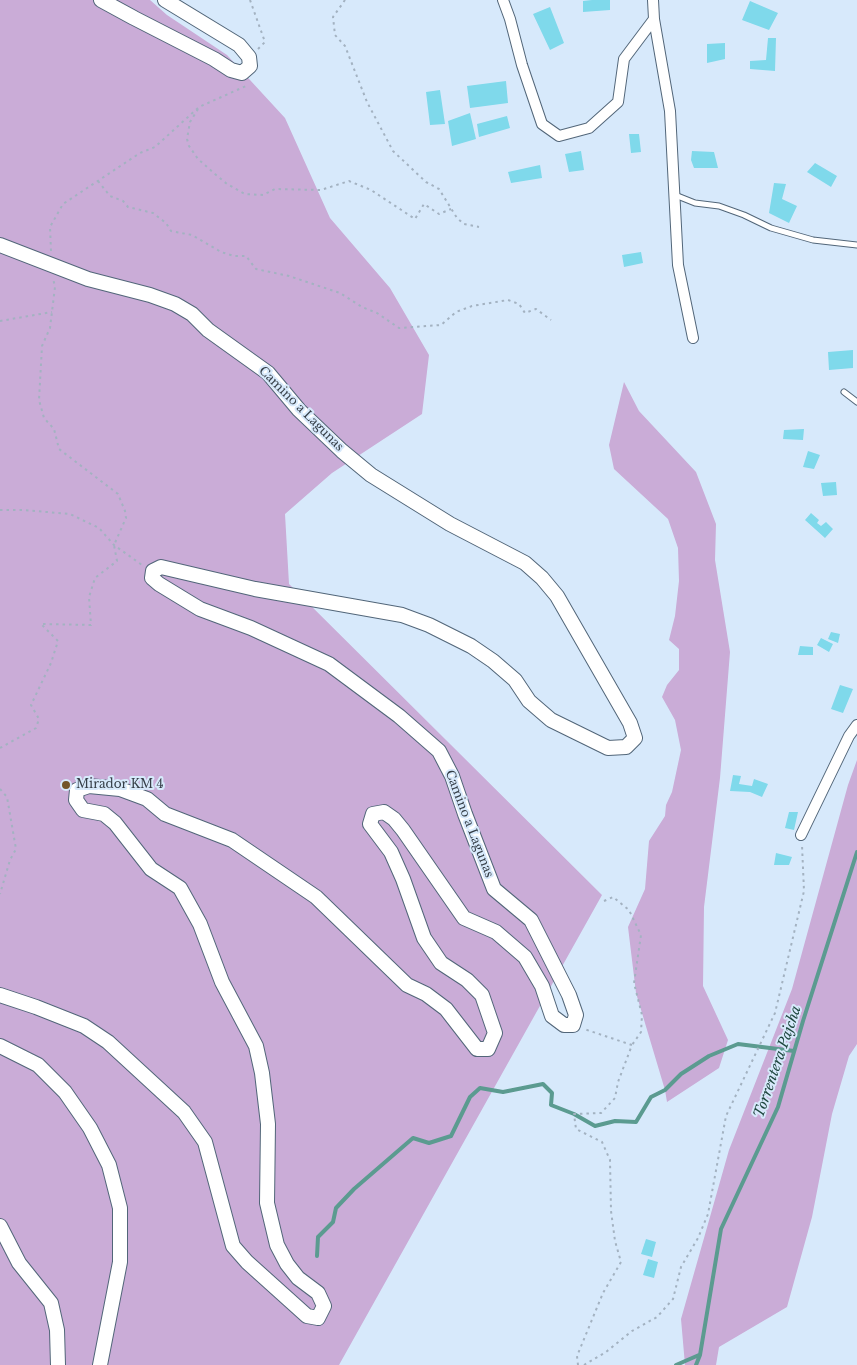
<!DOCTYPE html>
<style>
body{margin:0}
canvas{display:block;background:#d7e9fb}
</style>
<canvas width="857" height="1365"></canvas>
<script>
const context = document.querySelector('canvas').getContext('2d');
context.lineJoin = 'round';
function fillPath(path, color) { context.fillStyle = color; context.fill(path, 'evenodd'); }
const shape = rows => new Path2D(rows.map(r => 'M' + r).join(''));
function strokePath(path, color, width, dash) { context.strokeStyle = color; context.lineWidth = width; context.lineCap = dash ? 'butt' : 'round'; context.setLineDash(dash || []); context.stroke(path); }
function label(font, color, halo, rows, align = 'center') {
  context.font = font + ' "Libre Baskerville",serif'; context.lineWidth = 4; context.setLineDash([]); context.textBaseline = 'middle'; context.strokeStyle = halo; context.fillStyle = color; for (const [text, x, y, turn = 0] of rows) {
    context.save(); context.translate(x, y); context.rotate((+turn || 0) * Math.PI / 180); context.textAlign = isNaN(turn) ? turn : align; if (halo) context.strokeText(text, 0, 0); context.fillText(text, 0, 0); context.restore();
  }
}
const green = shape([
 [0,0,150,0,167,15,227,55,285,118,330,218,390,288,429,355,422,414,332,473,285,514,289,584,602,895,339,1365,0,1365],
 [624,382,639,411,696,472,716,524,715,560,730,652,720,778,704,907,703,986,728,1040,719,1068,667,1102,665,1090,636,993,628,927,645,889,649,841,665,816,666,805,672,792,681,750,675,720,662,697,667,685,679,670,679,649,669,640,675,616,679,581,678,548,668,519,614,469,609,445],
 [857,760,857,1044,849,1056,832,1114,812,1217,787,1307,719,1347,716,1365,685,1365,681,1319,729,1150,792,989,848,785]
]);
const stream = shape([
 [317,1256,318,1237,333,1222,336,1208,354,1189,413,1138,429,1143,451,1136,470,1097,480,1088,503,1092,543,1084,552,1093,551,1105,574,1114,595,1126,615,1121,636,1122,651,1097,665,1090,681,1074,709,1056,738,1044,794,1051],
 [676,1365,699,1355],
 [696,1365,700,1355,721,1229,778,1107,803,1021,857,852]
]);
const building = shape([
 [592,0,610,0,610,10,583,12,583,1],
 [750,1,778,13,769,30,742,20],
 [550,7,564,43,550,50,533,14],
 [768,38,776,38,775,71,750,69,750,61,766,60],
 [725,43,725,59,707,63,707,44],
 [506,81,508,103,470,108,467,86],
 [440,90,445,124,430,125,426,92],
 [470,113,476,139,452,146,448,121],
 [507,116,510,128,479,137,477,124],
 [629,134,639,134,641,152,631,153],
 [581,151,584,170,569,172,565,154],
 [692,151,714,152,718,168,694,168,691,160],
 [815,163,837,176,831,187,807,172],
 [540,165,542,178,511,183,508,172],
 [774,183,786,184,782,199,797,206,789,223,769,213],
 [641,252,643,263,624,267,622,255],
 [853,350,853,368,829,370,828,352],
 [804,429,803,440,783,439,784,430],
 [808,451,820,455,814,469,803,467],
 [836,482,837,495,823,496,821,483],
 [811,513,819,520,817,523,821,526,826,522,833,529,825,538,805,520],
 [831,632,840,634,838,643,828,639],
 [821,638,833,644,829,652,817,645],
 [800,646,813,647,813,655,798,655],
 [840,685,853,689,843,713,831,709],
 [733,775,741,776,739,784,752,786,754,779,768,784,762,797,750,792,730,791],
 [789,812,798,812,794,830,785,828],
 [776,853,792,857,789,865,774,865],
 [646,1239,656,1242,652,1257,641,1254],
 [648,1259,658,1262,654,1278,643,1275]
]);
const path = shape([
 [250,0,265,42,258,49],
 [345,0,333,17,335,35,345,46,367,102,393,151,426,182,439,189,457,218,464,224,479,227],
 [198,109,190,122,187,139,189,146,198,159,215,174,227,184,245,194,263,195,275,189,321,190,349,181,371,190,415,219,424,204,439,214,451,209],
 [98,181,110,196,123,201,128,207,153,213,166,223,171,231,192,235,221,252,234,256,246,256,256,269,289,276,340,293,362,307,377,313,399,328,441,325,456,312,472,306,508,300,519,304,525,313,536,309,551,320],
 [51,251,50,227,63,204,140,153,155,147,199,107,246,86],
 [0,321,52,312],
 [0,510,23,510,70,514,99,528,114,545,142,565],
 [0,748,36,728,39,719,31,705,51,663,58,641,41,624,91,625,89,597,95,578,117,561,114,545,126,518,125,511,118,494,59,449,54,429,44,418,39,400,42,346,50,328,55,287,53,278],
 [0,789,7,797,16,849,10,860,0,894],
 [604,901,613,897,629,910,641,935,634,983,642,1015,641,1032,632,1045],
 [578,1365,577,1356,603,1293,621,1262,615,1241,611,1211,610,1160,602,1142,576,1129,574,1114,601,1113,615,1098,618,1082,632,1045,584,1029],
 [584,1365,606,1352,632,1331,657,1317,673,1299,681,1267,698,1238,708,1214,726,1116,775,1013,804,891,802,845]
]);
const lane = shape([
 [675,195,695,203,719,206,744,215,771,228,813,240,857,245],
 [844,392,857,402]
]);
const street = shape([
 [503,0,510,19,522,65,542,124,559,136,589,128,618,102,624,59,654,19],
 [653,0,654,19,670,111,678,265,693,338],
 [801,835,849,736,857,725]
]);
const secondary = shape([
 [101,0,134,18,214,59,231,70,242,73,250,66,249,57,239,45,165,0],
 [0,245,88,279,150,295,175,304,192,314,208,330,268,373,299,410,342,451,371,475,450,524,525,563,542,578,557,596,630,723,635,738,626,747,608,748,551,720,529,701,515,680,493,661,471,646,429,625,402,615,255,589,161,567,153,571,152,578,159,584,200,609,251,628,329,664,399,716,439,751,452,776,465,814,494,889,531,920,569,995,576,1015,573,1025,564,1025,552,1016,542,986,525,957,496,932,464,918,403,830,394,819,384,812,373,814,370,824,391,852,403,879,424,938,441,963,467,980,482,995,495,1033,488,1049,477,1049,446,1009,426,994,407,985,316,897,232,840,165,814,147,799,120,789,89,786,77,790,76,800,83,810,104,814,115,823,151,869,180,888,200,924,222,982,256,1046,262,1073,268,1124,267,1203,277,1245,287,1264,298,1278,318,1293,324,1306,318,1318,307,1316,247,1262,233,1246,205,1142,184,1112,108,1042,84,1026,36,1007,0,995],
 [0,1046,38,1065,65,1092,90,1128,109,1165,120,1208,120,1262,100,1365],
 [0,1226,19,1263,51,1303,57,1330,58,1365]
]);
const markers = [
 [66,785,5,"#735529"]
];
const streetNames = [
 ["Camino a Lagunas",301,409,45],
 ["Camino a Lagunas",469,824,69]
];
const poiNames = [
 ["Mirador KM 4",76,785]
];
const waterNames = [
 ["Torrentera Pajcha",778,1062,-71]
];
fillPath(green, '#caacd7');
strokePath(stream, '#5b9b90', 4);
fillPath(building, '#7fd9eb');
strokePath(lane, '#526679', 7);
strokePath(street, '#526679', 12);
strokePath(secondary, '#526679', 16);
strokePath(path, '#a3b2c1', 2, [2.5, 4]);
strokePath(lane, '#fff', 5);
strokePath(street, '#fff', 10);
strokePath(secondary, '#fff', 14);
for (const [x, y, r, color] of markers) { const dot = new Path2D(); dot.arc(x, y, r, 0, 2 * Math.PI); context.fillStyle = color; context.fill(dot); strokePath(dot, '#d7e9fb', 2); }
label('12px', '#353e47', '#d7e9fb', streetNames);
label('12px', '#353e47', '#d7e9fb', poiNames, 'left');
label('italic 14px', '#1f473f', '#d7e9fb', waterNames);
</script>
